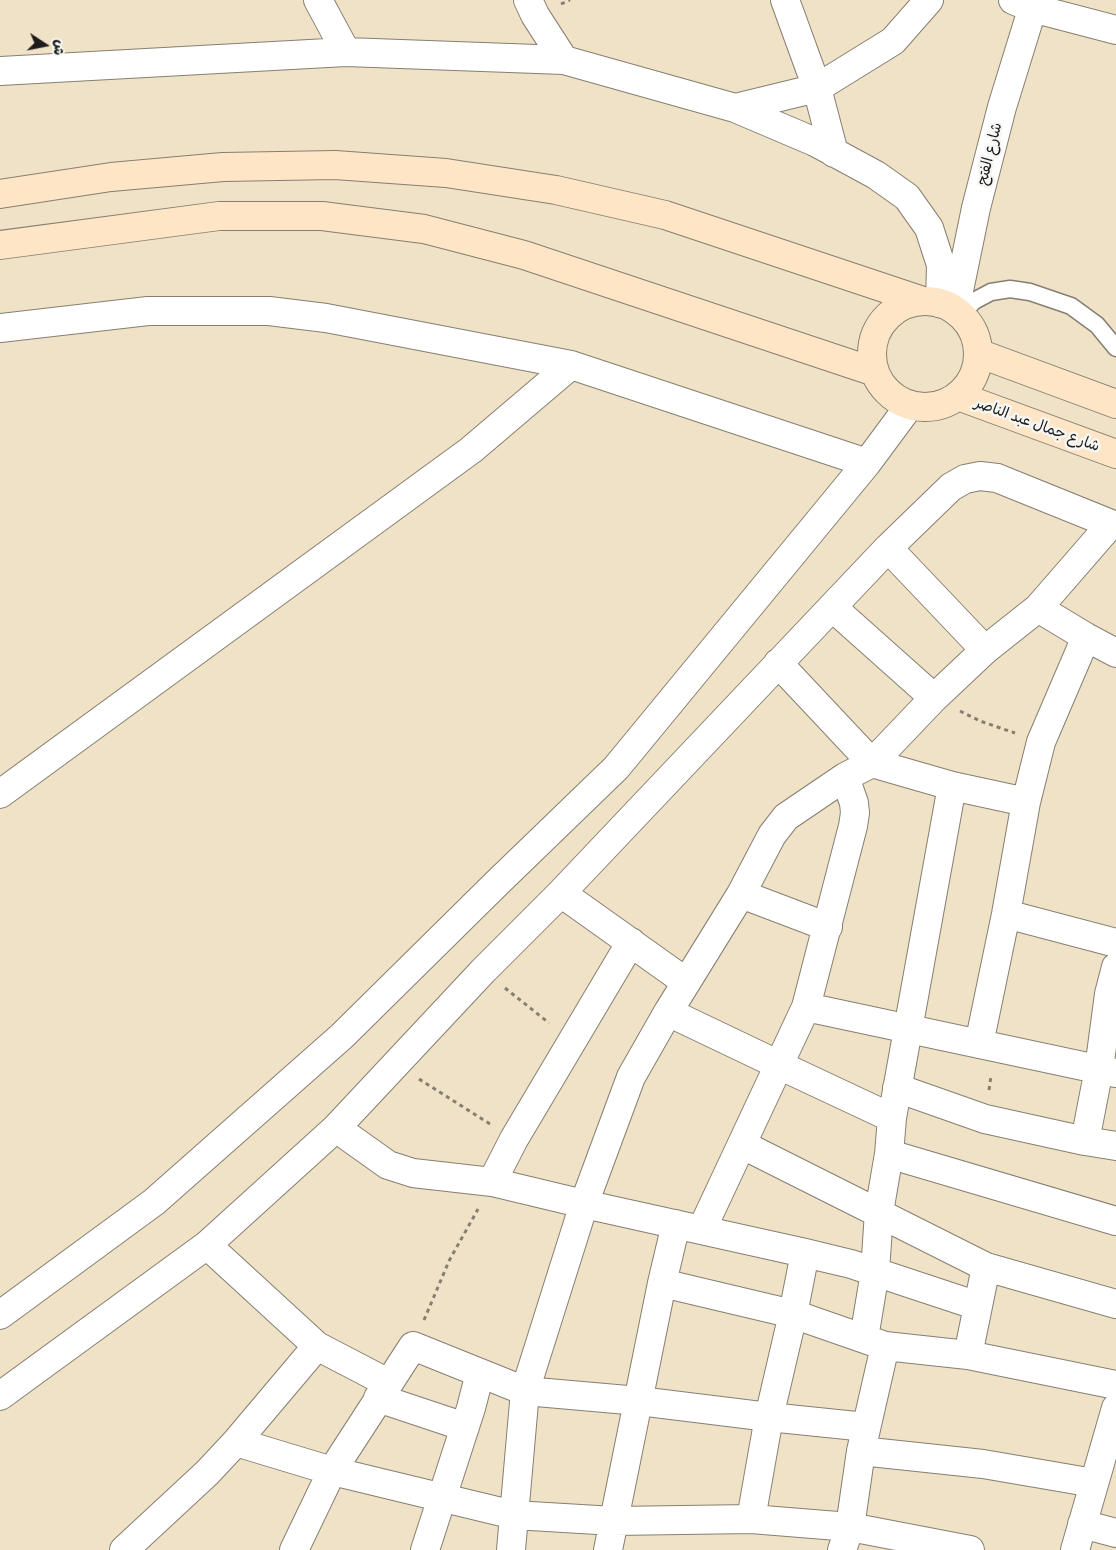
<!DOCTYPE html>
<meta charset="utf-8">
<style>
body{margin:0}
#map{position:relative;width:1116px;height:1550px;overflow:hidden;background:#efe2c6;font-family:"Patrick Hand","Playpen Sans Arabic",sans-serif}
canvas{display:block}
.north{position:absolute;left:20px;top:20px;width:50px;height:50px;-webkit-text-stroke:4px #f6f6f2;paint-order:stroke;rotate:101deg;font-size:14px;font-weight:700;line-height:20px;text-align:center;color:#1c1c1c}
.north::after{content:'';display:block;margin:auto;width:18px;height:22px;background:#1c1c1c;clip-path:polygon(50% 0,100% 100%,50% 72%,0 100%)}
</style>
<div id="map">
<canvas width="1116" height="1550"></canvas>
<div class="north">ش</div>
</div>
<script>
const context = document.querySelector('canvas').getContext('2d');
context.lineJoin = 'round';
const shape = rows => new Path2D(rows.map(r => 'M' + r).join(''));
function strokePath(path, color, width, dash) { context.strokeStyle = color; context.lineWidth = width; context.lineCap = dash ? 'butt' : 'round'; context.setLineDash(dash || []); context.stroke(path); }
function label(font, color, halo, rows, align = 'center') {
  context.font = font + ' "Patrick Hand","Playpen Sans Arabic",sans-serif'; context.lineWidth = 5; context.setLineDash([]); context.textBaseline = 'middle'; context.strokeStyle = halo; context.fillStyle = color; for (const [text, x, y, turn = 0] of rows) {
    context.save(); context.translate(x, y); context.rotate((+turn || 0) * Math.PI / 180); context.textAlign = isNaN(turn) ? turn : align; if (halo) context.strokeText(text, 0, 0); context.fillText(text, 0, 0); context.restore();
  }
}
const path = shape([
 [561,4,570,0],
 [960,711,980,721,1015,733],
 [505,988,549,1023],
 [419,1079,490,1124],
 [989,1090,991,1076],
 [424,1320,449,1261,478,1209]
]);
const service = shape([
 [960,315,974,301,991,292,1010,289,1030,292,1071,306,1097,325,1116,348]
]);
const minor = shape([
 [318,0,346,52],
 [528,0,535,15,564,60],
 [785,0,817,88,834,153],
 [1013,0,1032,8,1116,30],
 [0,71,346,52,564,60,735,108,815,142,876,175,907,197,929,228,941,265,940,303],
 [735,108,817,88,893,41,929,0],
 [955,310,976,208,1002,107,1035,0],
 [0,328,148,311,269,311,326,318,571,365,867,463],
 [888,548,985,650],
 [832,607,934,698],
 [1038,608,1086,637,1116,653],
 [778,663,872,763,952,786,1026,802],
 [0,794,471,450,571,365],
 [561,893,686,982],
 [741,894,828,927],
 [1006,914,1116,943],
 [806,1007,1116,1073],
 [668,1012,779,1065,892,1118],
 [979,1044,1006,914,1026,802,1041,742,1086,637],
 [897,1088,985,1119,1085,1141,1116,1146],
 [336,1128,388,1165,413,1173,492,1182,584,1204,805,1253,851,1264,978,1306],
 [1085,1141,1099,1069,1109,994,1116,967],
 [743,1145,986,1267,1116,1304],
 [889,1154,1116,1221],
 [492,1182,514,1139,631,942],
 [702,1229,806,1007,853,826,855,813,854,803,845,777],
 [207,1245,317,1346,388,1383],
 [662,1283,793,1314,885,1346,968,1355,1116,1385],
 [0,1315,154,1202,342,1036,497,883,616,768,867,463,910,405],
 [864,1338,875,1272,879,1212,889,1154,892,1118,952,786],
 [968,1355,986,1267],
 [0,1396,207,1245,336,1128,483,971,561,893,888,548,951,487,965,479,980,476,997,478,1116,526],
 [378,1398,465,1427],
 [236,1442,332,1471,514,1515,614,1521,751,1519,850,1527,970,1550],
 [861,1451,983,1464,1094,1483],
 [751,1519,769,1417,793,1314,805,1253],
 [1082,1524,1116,1533],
 [124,1550,207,1473,236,1442,317,1346],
 [294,1550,332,1471,413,1346,525,1391,639,1401,769,1417,866,1427],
 [425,1550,471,1408,480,1373],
 [511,1550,525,1391,584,1204,631,1077,668,1012,741,894,772,835,786,817,845,777,872,763,934,698,985,650,1038,608,1111,524],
 [608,1550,662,1283,676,1224],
 [842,1550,850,1527,861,1451,885,1346],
 [1075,1550,1116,1408]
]);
const secondary = shape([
 [0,194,111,177,223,167,335,165,446,173,556,190,665,215,923,301],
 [0,245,219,216,322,216,424,229,524,255,875,372],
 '872 354a53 53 0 1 1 106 0a53 53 0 1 1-106 0Z',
 [978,353,1116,404],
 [958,396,1116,454]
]);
const streetNames = [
 ["شارع الفتح",990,154,-76],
 ["شارع جمال عبد الناصر",1037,425,20]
];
strokePath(service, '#867f71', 19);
strokePath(minor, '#867f71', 30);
strokePath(secondary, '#867f71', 30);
strokePath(path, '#867f71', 3, [4, 4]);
strokePath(service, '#fff', 16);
strokePath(minor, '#fff', 28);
strokePath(secondary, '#fee5c5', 28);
label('15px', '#1c1c1c', '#f6f6f2', streetNames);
</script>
